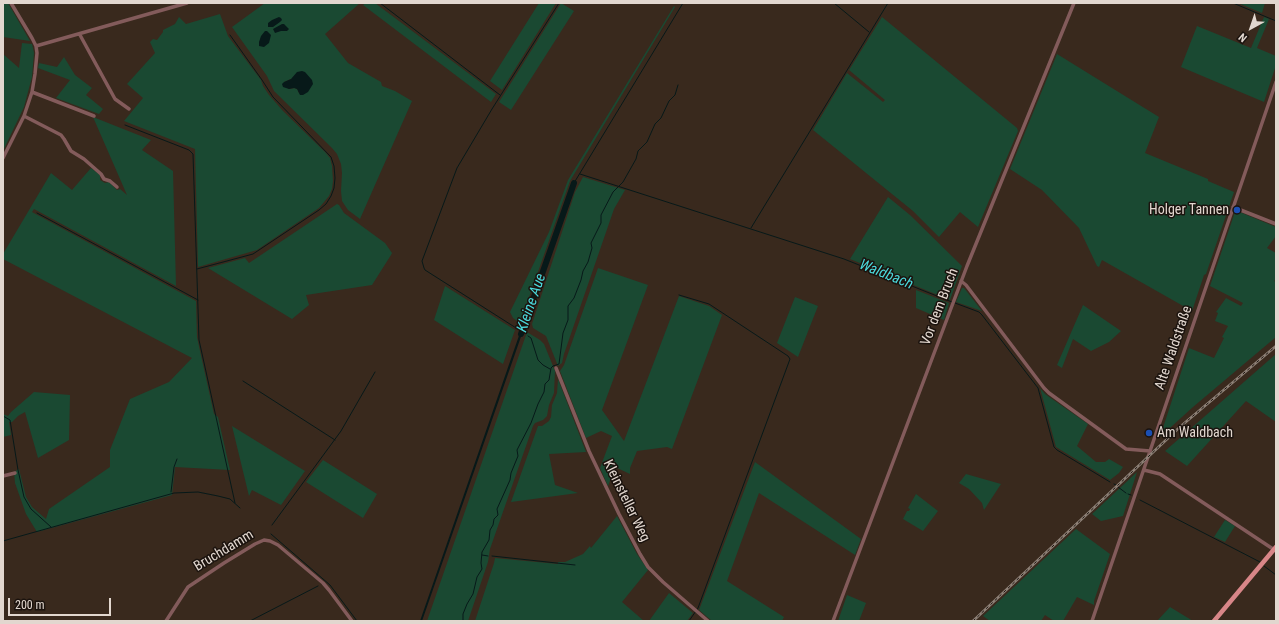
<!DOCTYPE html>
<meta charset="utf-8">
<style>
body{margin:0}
#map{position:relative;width:1279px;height:624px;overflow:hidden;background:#39291d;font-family:"Roboto Condensed",sans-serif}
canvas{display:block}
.frame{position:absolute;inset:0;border:4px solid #e2d7cf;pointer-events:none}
.north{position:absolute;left:1231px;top:8px;width:40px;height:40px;-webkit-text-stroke:3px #1b130e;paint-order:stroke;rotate:220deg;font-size:11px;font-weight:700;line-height:16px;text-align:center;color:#e2d7cf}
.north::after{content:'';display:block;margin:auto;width:14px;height:18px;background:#e2d7cf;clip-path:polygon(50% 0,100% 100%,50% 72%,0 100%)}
.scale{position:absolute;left:8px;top:598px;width:103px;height:18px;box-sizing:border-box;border:2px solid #e2d7cf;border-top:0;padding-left:5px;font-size:12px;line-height:14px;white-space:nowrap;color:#e2d7cf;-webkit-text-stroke:3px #1b130e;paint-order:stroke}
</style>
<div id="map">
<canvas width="1279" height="624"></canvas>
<div class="frame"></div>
<div class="north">N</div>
<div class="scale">200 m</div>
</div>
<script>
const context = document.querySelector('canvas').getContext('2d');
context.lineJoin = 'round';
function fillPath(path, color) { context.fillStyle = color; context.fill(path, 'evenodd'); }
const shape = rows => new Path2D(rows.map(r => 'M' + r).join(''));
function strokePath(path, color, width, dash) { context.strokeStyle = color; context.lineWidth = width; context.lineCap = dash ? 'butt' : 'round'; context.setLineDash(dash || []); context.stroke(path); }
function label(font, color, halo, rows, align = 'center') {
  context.font = font + ' "Roboto Condensed",sans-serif'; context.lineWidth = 3; context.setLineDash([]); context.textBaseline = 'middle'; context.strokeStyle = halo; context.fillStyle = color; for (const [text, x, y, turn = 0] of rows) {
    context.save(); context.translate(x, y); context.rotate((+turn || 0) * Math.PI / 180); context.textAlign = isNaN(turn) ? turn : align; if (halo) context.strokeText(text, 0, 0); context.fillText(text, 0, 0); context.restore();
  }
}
const green = shape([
 [3,3,8,3,30,41,3,37],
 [265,3,360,3,325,34,348,63,381,82,382,86,395,91,412,101,360,219,348,210,342,201,341,191,342,173,341,164,337,154,332,148,274,91,267,76,232,27],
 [291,79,303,95,298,92,298,90,295,88,289,89,284,82],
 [366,3,375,3,496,94,491,102,363,5],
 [539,3,556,3,502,90,490,81],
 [561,3,574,11,511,110,499,102],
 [1238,3,1265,3,1262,13],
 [674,6,675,7,570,181,520,323,513,318,510,312,549,232,568,180],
 [220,14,228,36,261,80,263,86,269,95,283,111,325,152,330,158,332,166,333,181,332,189,329,196,319,208,257,250,198,267,195,149,124,121,143,98,127,84,155,53,150,42,153,39,157,40,163,32,163,30,175,24,179,17,186,24],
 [882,17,1017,128,1018,131,978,227,960,212,939,237,913,211,813,130,847,73,883,102,885,100,849,70],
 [1264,17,1269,19,1257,48,1276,56,1276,65,1264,102,1181,67,1197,26,1251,48],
 [22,43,32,44,33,48,34,53,32,77,24,107,3,151,3,54,19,68],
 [1057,54,1159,117,1145,153,1208,179,1208,181,1234,192,1206,274,1204,275,1192,311,1102,260,1099,267,1097,266,1079,228,1042,190,1010,169],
 [64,57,75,75,92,88,86,95,103,109,99,114,56,98,70,80,38,68,39,63,57,67],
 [93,117,151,140,142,150,173,171,176,286,34,209,32,212,196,301,197,337,200,351,214,414,218,417,230,470,175,467,172,495,37,532,26,514,15,483,14,472,19,469,26,497,32,507,46,519,49,509,110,467,110,450,130,399,169,382,192,358,3,259,3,254,51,173,72,190,91,168,100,175,100,180,105,183,109,182,117,190,120,189,127,195],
 [583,177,625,190,614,209,564,354,562,363,558,366,546,336,533,328,532,324,575,192],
 [888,197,910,215,962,266,950,300,850,259],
 [337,204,339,205,344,213,385,243,392,253,391,255,372,285,306,295,309,305,292,319,208,268,245,258,249,263],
 [1237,211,1276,227,1276,236,1267,248,1276,253,1276,279,1274,281,1276,282,1276,337,1193,407,1160,437,1189,348,1214,358,1224,338,1222,337,1228,326,1215,321,1218,313,1216,312,1226,298,1241,306,1243,303,1210,286,1235,212],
 [598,268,648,285,602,410,624,441,679,296,709,306,722,315,672,449,667,447,637,451,630,468,630,474,615,467,608,486,600,468,612,436,601,431,586,438,560,371,564,365],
 [445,286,515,330,503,364,434,320],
 [962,288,964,288,982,311,956,302],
 [916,290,949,303,944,320,916,308],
 [795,297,818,306,798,357,777,343],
 [1083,305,1121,331,1109,342,1091,351,1073,339,1062,368,1057,365],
 [527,332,540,340,544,344,555,371,554,393,549,405,547,416,543,420,535,423,533,426,490,549,488,562,468,621,427,621],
 [1276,354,1276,422,1246,401,1187,466,1165,451],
 [558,379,586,452,549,454,555,485,578,493,511,502,538,426,542,426,549,421,551,417,552,405,557,393],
 [1040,388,1045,394,1088,424,1077,446,1096,462,1105,462,1109,459,1123,467,1119,473,1110,480,1056,447],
 [34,392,70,395,69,440,38,458,25,412,18,416,12,422,9,422,11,435,3,437,3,414,8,416,11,412],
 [232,426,305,471,281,505,252,490,249,496],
 [323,460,377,494,363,518,306,482],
 [755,462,861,539,855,555,759,493,727,581,784,617,782,621,712,621,699,610],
 [1137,472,1123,516,1101,521,1092,514],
 [966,474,1001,484,984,510,982,503,969,489,959,483],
 [916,494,938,511,923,531,903,519,907,511,909,511,910,509,908,508],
 [617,516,637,554,648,570,622,602,644,621,475,621,494,563,495,558,558,564,558,562,565,562,583,554,590,546,591,548],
 [1225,520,1235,526,1225,542,1214,537],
 [1076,529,1110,554,1094,601,1094,605,1077,597,1063,621,1054,621,1045,615,1041,621,990,621,983,616],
 [669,593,693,613,687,621,649,621],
 [847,595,866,603,859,621,838,621],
 [1170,607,1193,621,1157,621]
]);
const water = shape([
 [279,17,281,18,282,20,280,22,273,27,268,27,268,23,272,20],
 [282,24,284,24,289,29,287,31,281,31,275,33,273,29],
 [265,31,267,31,271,35,269,43,264,47,259,46,259,42,261,36],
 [302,71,305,72,312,80,313,84,308,92,303,95,300,95,297,89,294,88,289,89,283,87,282,84,284,82,291,79,297,72],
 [522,327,524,328,422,621,420,621]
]);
const stream = shape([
 [380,3,500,95],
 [834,3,869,32],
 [1233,3,1276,21],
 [125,125,189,150,193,154,199,340,235,503],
 [580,174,844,259,952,302],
 [574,183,683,3],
 [37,213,198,300],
 [751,228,888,3],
 [197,269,253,254,319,210,326,204,331,196,334,188,335,178,334,166,331,157,273,97,262,80,230,35],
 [679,295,709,304,788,356,790,359,698,608,689,621],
 [955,303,979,312,982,315,1038,388,1054,447,1057,450,1110,482],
 [524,333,425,270,424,268,422,261,457,168,492,109,559,3],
 [528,336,531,338,538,360,543,365,550,369],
 [243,381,335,440],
 [3,416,10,420,18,470,24,497,31,509,51,527],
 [1114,484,1116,485],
 [1118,487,1126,493],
 [171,492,174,467,177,459],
 [1128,494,1131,495],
 [1140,500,1260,562],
 [272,525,341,431,375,372],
 [271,534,330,585,357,621],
 [3,541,174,493,198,492,218,496,230,499,240,508],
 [482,555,488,556],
 [492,556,575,565],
 [1264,566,1276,575],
 [250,621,318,586],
 [463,621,463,614,467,604,473,594,477,577,482,569,481,563,482,552,489,540,490,530,493,525,494,519,498,515,497,509,510,480,511,473,518,456,517,450,531,423,538,404,544,392,545,384,549,380,551,368,553,366,559,364,563,333,568,320,568,306,574,298,581,280,583,271,588,262,592,248,591,243,601,223,601,215,613,192,623,182,636,159,638,151,647,142,655,124,661,118,669,101,675,95,678,85]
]);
const river = shape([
 [521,334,574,183]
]);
const minor = shape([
 [80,35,115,99,129,109],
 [36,46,187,3],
 [32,92,94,116],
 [24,116,61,135,64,139,71,151,84,159,101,174,104,179,110,181,117,187],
 [3,158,24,116,32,92,35,74,37,53,36,46,32,38,11,3],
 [1233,207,1276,224],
 [961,281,966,285,1044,388,1049,393,1126,449,1150,451],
 [556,368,589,451,619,514,640,554,648,567,663,582,708,621],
 [1144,470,1160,474,1276,551],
 [3,476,15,473],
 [166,621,188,587,224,563,255,544,264,540,270,541,278,545,323,583,329,590,352,621],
 [833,621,967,266,1074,3],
 [1092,621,1276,82]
]);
const major = shape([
 [1214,621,1276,547]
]);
const rail = shape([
 [973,621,1181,426,1276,346]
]);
const markers = [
 [1237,210,4,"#1a4fb4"],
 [1149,433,4,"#1a4fb4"]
];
const poiNames = [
 ["Holger Tannen",1229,210],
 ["Am Waldbach",1157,433,"left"]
];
const streetNames = [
 ["Vor dem Bruch",940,307,-69],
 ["Alte Waldstraße",1174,348,-71],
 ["Kleinsteller Weg",626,501,64],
 ["Bruchdamm",224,551,-31]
];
const waterNames = [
 ["Waldbach",886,275,22],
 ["Kleine Aue",532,303,-71]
];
fillPath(green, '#1a4932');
fillPath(water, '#071919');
strokePath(stream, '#071919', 1);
strokePath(river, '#071919', 6);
strokePath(minor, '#835b5b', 3.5);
strokePath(major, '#d88688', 4.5);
strokePath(rail, '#8e8177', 2.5);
strokePath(rail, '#1b130e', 1, [3]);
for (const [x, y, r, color] of markers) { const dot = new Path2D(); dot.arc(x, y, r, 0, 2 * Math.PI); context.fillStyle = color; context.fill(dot); strokePath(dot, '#1b130e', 1.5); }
label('14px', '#e2d7cf', '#1b130e', poiNames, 'right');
label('14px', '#e2d7cf', '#1b130e', streetNames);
label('italic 15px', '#4bd9dc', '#1b130e', waterNames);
</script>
